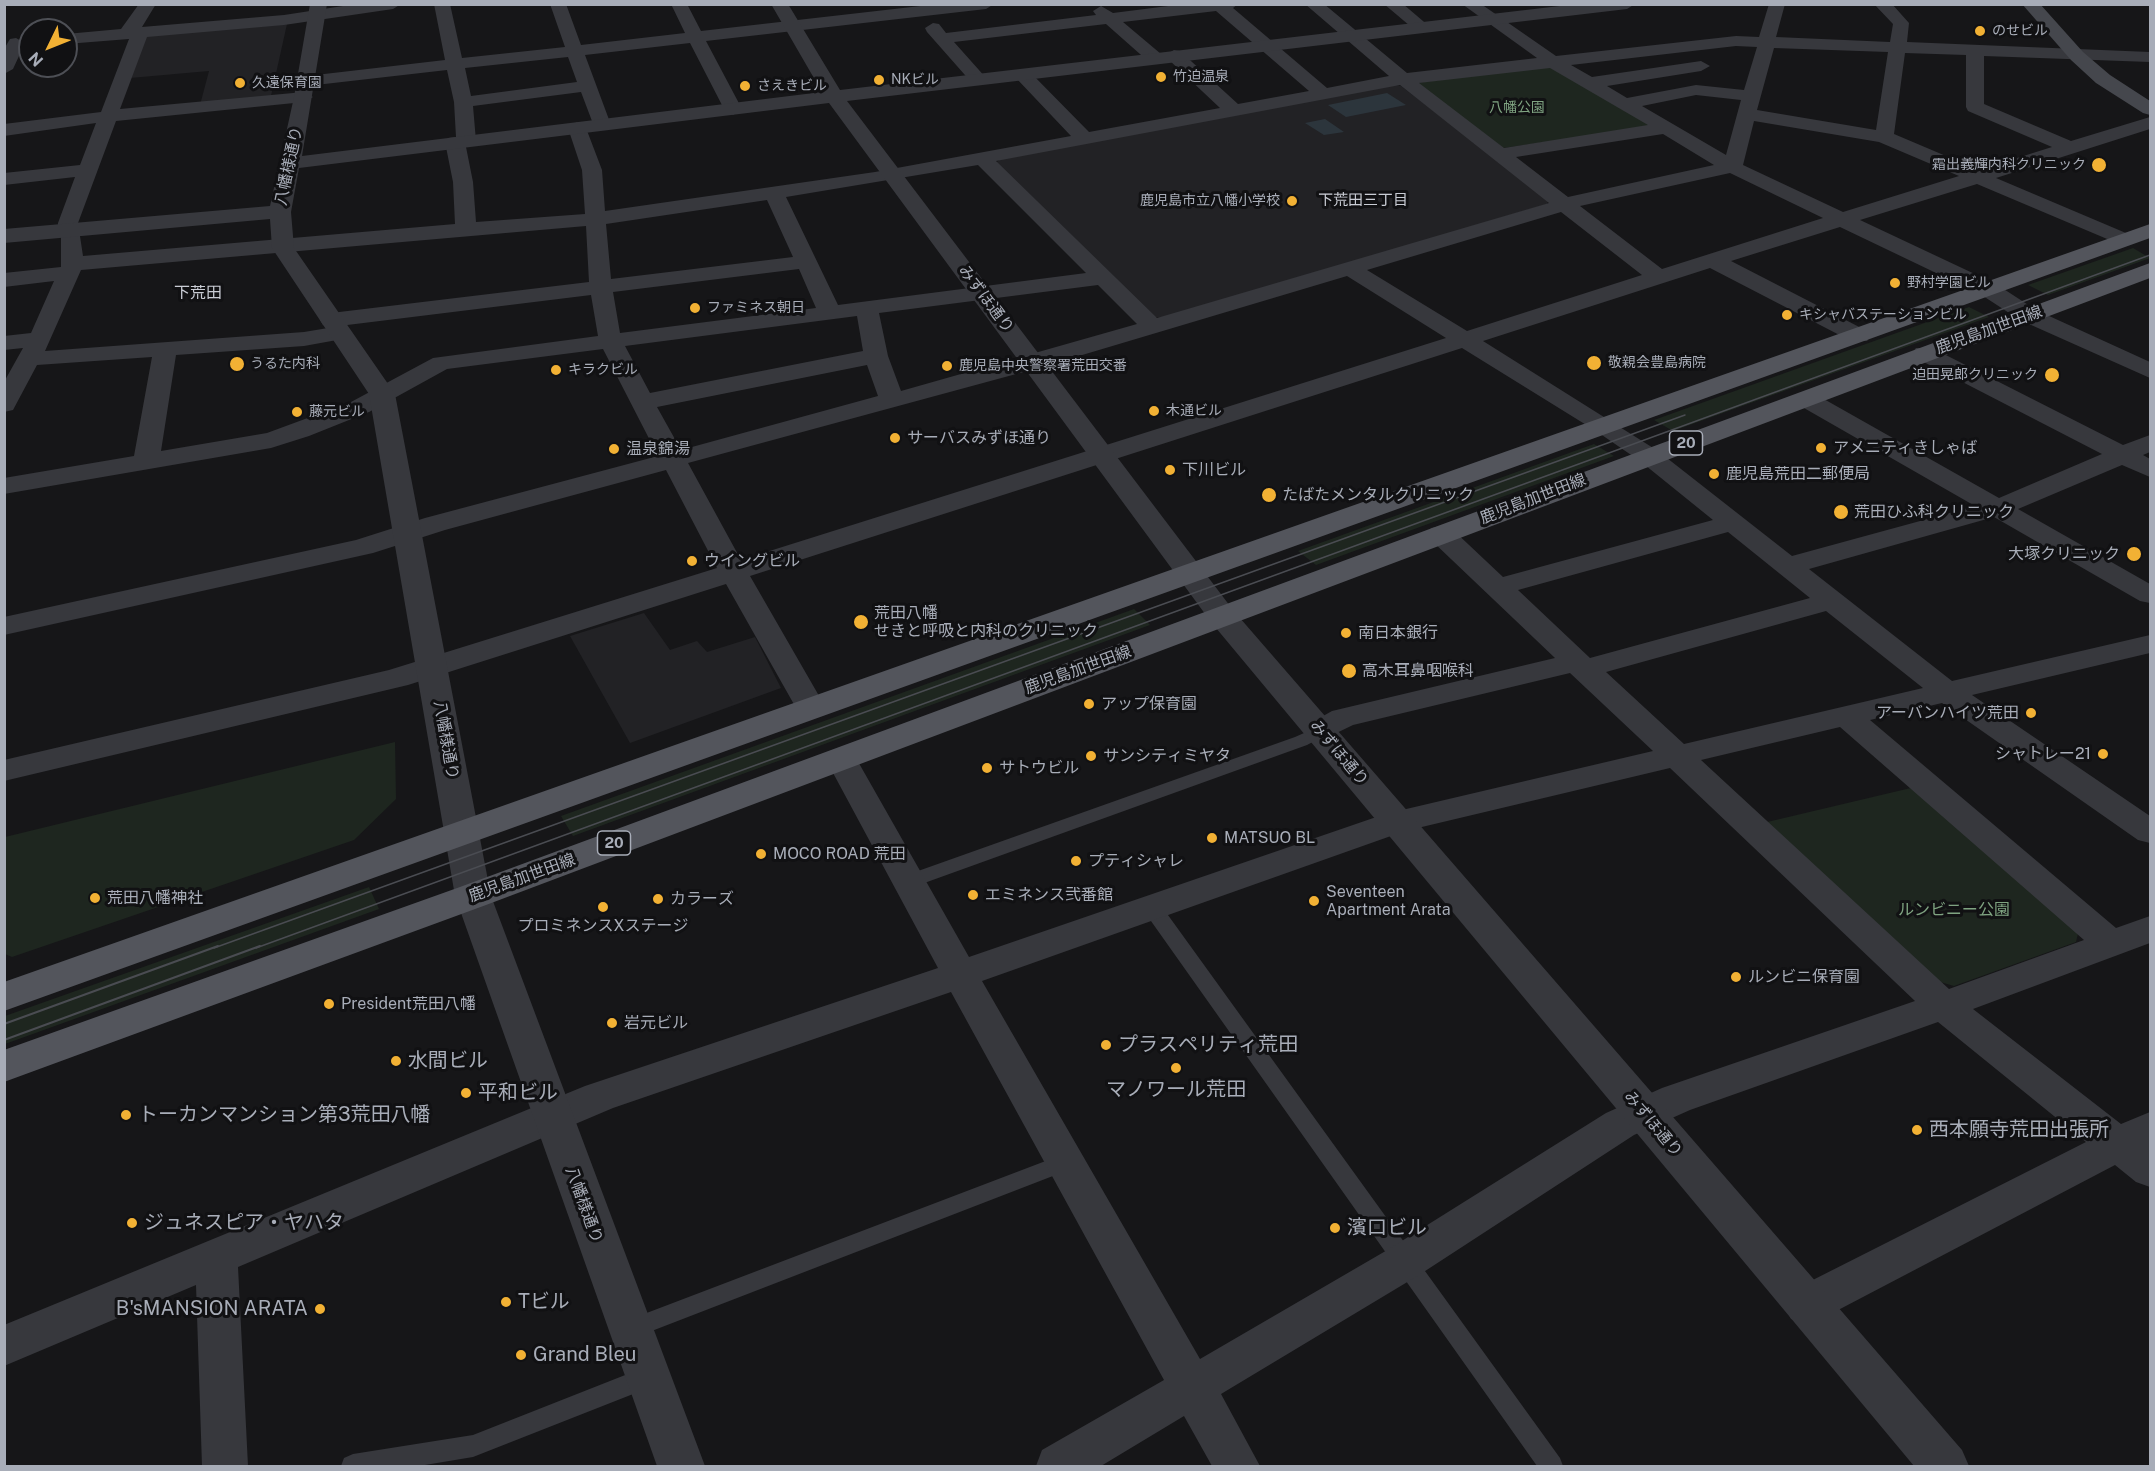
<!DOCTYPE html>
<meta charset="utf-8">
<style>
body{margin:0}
#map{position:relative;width:2155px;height:1471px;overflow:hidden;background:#161618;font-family:"Public Sans",sans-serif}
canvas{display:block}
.frame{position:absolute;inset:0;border:6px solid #a8adb8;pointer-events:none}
.north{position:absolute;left:18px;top:18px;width:60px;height:60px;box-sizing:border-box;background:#111113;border:2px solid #4d4f55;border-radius:50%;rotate:227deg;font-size:16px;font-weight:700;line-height:24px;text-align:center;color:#a8adb8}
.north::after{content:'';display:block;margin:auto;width:21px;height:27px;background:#f2b134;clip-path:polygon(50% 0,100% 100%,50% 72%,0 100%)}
</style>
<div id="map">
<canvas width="2155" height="1471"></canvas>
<div class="frame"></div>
<div class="north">N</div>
</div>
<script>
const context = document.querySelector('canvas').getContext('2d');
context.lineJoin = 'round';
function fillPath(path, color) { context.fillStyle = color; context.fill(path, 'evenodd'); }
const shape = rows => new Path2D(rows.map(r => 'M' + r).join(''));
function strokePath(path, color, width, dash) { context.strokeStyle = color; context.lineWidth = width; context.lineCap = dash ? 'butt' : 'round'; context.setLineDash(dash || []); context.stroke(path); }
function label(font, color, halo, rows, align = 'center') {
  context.font = font + ' "Public Sans","Noto Sans JP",sans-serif'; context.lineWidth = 6; context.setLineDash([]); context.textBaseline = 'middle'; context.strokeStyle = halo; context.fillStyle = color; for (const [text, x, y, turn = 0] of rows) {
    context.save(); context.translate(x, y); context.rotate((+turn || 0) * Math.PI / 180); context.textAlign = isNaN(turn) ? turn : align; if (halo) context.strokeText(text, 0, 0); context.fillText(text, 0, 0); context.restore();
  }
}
const built = shape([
 [287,24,271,96,200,105,209,71,130,78,146,36],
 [1395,85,1401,86,1549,199,1547,204,1166,318,1153,317,996,163,1001,158],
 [644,613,670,650,697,641,707,652,755,637,781,688,630,743,570,636]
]);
const green = shape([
 [1548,66,1650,125,1646,128,1503,148,1416,83],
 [2133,248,2150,258,2048,295,2028,285],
 [1969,307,1989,317,1673,431,1654,420],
 [1594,444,1614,456,1316,565,1298,551],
 [1134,609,1150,625,573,836,561,816],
 [395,742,396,799,354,840,12,957,5,954,5,837],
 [1915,787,2079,929,2076,942,1954,986,1930,979,1763,823],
 [369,887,379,909,5,1044,5,1016]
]);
const water = shape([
 [1387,93,1406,105,1346,117,1328,105],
 [1325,119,1344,132,1324,135,1305,123]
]);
const service = shape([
 [1320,726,1328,731,1326,735,1307,745,916,886,910,887,904,886,901,881,904,876,1295,737,1320,726],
 [1153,902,1160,904,1560,1458,1563,1466,1537,1466,1146,914,1144,909,1146,904,1153,902],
 [1064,1154,1071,1157,1075,1163,1071,1169,631,1339,623,1336,620,1329,623,1322,1064,1154],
 [648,1366,656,1369,660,1377,656,1385,473,1457,419,1466,341,1466,344,1458,353,1454,473,1435,648,1366]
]);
const minor = shape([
 [139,4,156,4,142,27,284,15,356,4,401,4,393,9,284,25,147,37,120,109,304,92,313,97,304,102,116,121,78,223,83,256,455,224,453,182,445,142,448,138,456,137,454,102,447,70,307,86,298,81,307,76,445,60,434,4,450,4,462,58,565,47,550,4,566,4,581,45,685,33,671,4,687,4,701,31,938,4,994,4,986,9,706,41,742,109,733,115,724,109,690,43,585,55,611,125,609,129,595,129,581,92,473,106,476,141,473,145,466,147,473,182,476,222,585,214,582,170,568,128,577,122,586,128,602,170,605,211,875,172,1071,136,1016,78,1013,74,1022,69,1028,70,1089,132,1220,108,1168,59,1165,55,1174,50,1180,51,1238,104,1309,91,1216,11,1123,22,1161,54,1164,58,1161,62,1155,63,1149,62,1106,24,954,42,987,79,978,84,972,83,927,32,925,28,933,23,939,24,946,33,1096,15,1093,11,1101,6,1113,13,1184,4,1238,4,1233,8,1327,88,1389,76,1305,4,1324,4,1407,73,1537,58,1462,4,1481,4,1556,56,1736,36,1759,37,1769,4,1785,4,1776,37,1890,42,1893,24,1874,4,1892,4,1909,23,1907,42,2150,52,2150,62,1984,56,1984,104,2071,141,2150,117,2150,129,1996,178,2133,236,2137,240,2133,244,2119,244,1977,184,1860,220,1996,284,2036,310,2150,362,2150,378,2020,320,1980,294,1840,227,1731,261,1867,331,1871,336,1867,341,1851,341,1710,268,1483,341,1658,451,1792,556,1975,506,1797,404,1794,399,1797,394,1806,392,1815,394,1999,498,2102,454,1916,358,1912,353,1916,348,1932,348,2123,445,2150,435,2150,452,2143,455,2150,459,2150,477,2122,465,2018,509,2150,584,2150,603,2140,601,1994,517,1809,569,1952,681,2150,635,2150,653,1972,695,2150,816,2150,843,2138,840,1942,703,1870,720,2116,928,2150,916,2150,943,1973,1009,2121,1124,2150,1112,2150,1187,2136,1182,2115,1165,1821,1319,1806,1324,1791,1319,1784,1305,1791,1291,2086,1142,1938,1022,1690,1110,1634,1135,1419,1275,1221,1394,1260,1466,1212,1466,1184,1416,1101,1466,1036,1466,1042,1450,1164,1380,951,992,613,1108,238,1267,248,1466,202,1466,196,1285,4,1366,4,1325,585,1086,938,968,825,758,830,751,841,748,852,751,969,957,1385,814,1653,751,1570,673,1353,725,1320,741,1309,738,1304,731,1309,724,1332,711,1555,658,1431,540,1427,534,1431,528,1441,526,1451,528,1503,577,1713,520,1640,461,1596,431,1462,348,750,576,826,708,822,715,811,718,800,715,726,584,408,685,4,781,4,760,389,670,717,568,666,470,445,530,373,553,4,635,4,617,356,540,425,518,658,456,603,349,447,369,369,412,309,436,271,448,4,494,4,478,134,456,152,357,37,365,13,410,4,412,4,382,23,348,4,350,4,336,31,333,54,281,4,287,4,273,61,267,61,237,57,231,58,223,75,177,4,185,4,173,80,165,96,123,4,136,4,124,101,112,129,39,66,44,66,34,121,29,139,4],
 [1736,46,1757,47,1744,90,1696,85,1627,98,1607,86,1701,71,1710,66,1701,61,1592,77,1571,65,1736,46],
 [1774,48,1888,52,1876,130,1757,110,1774,48],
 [1905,53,1966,55,1966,107,1968,111,2052,147,1979,170,1894,134,1905,53],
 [568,57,577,82,471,96,465,68,568,57],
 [1550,68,1648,125,1504,148,1419,83,1550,68],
 [1400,85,1549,203,1157,318,996,161,1400,85],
 [1696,95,1741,100,1726,155,1642,106,1696,95],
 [1754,121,1879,142,1959,176,1843,212,1743,165,1754,121],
 [1663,134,1714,165,1568,197,1516,157,1663,134],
 [978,165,1086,273,838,305,786,197,978,165],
 [1730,173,1823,218,1662,269,1580,206,1730,173],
 [767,200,793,257,611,279,606,224,767,200],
 [1561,212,1642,275,1467,331,1367,270,1561,212],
 [586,226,589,282,331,313,323,315,320,320,323,325,331,327,591,295,598,336,433,358,351,402,267,433,161,451,176,355,304,346,348,338,352,333,348,328,340,326,304,332,45,351,81,270,586,226],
 [799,269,816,308,620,333,613,292,799,269],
 [1347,276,1446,338,741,560,688,463,1042,367,1347,276],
 [1098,285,1137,324,901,391,888,356,879,313,1098,285],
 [857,316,863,351,650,393,625,346,857,316],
 [867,365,878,396,681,450,657,407,867,365],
 [1728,532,1810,598,1590,658,1518,590,1728,532],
 [1826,611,1923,688,1684,744,1606,672,1826,611],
 [1840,727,2084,940,1949,989,1701,760,1840,727],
 [1670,768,1915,1001,1662,1088,1606,1113,1389,1249,1200,1359,982,981,1405,831,1670,768],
 [1384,4,1403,4,1430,27,1428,31,1416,31,1384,4],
 [16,38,25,43,13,69,4,74,4,49,10,39,16,38]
]);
const tertiary = shape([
 [310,4,327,4,302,156,822,92,771,4,788,4,840,90,1577,4,1635,4,1627,9,847,101,1233,610,1962,1450,1969,1466,1914,1466,1211,622,829,103,299,168,291,212,294,248,395,394,491,896,705,1466,657,1466,455,896,369,394,272,248,270,219,4,243,4,229,270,206,294,97,310,4]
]);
const secondary = shape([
 [2022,4,2040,4,2083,52,2110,75,2150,101,2150,115,2143,113,2096,83,2071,60,2022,4]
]);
const primary = shape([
 [2150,224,2150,238,4,1011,4,982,2150,224],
 [2150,263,2150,278,486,905,4,1082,4,1050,460,887,2150,263]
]);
const tramFar1 = shape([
 [214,948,1685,415],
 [256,948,2150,255]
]);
const tram = shape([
 [4,1024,218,946],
 [4,1040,260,946]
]);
const markers = [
 [1980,31,6,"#f2b134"],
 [1161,77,6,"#f2b134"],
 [879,80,6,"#f2b134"],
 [240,83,6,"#f2b134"],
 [745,86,6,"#f2b134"],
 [2099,165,8,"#f2b134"],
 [1292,201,6,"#f2b134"],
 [1895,283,6,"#f2b134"],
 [695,308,6,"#f2b134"],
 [1787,315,6,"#f2b134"],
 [1594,363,8,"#f2b134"],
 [237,364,8,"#f2b134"],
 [947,366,6,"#f2b134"],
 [556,370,6,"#f2b134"],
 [2052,375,8,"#f2b134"],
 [1154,411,6,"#f2b134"],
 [297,412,6,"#f2b134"],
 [895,438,6,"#f2b134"],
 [1821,448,6,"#f2b134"],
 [614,449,6,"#f2b134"],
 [1170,470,6,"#f2b134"],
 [1714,474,6,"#f2b134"],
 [1269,495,8,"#f2b134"],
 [1841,512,8,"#f2b134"],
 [2134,554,8,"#f2b134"],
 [692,561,6,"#f2b134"],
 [861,622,8,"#f2b134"],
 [1346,633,6,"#f2b134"],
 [1349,671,8,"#f2b134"],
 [1089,704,6,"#f2b134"],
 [2031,713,6,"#f2b134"],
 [2103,754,6,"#f2b134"],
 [1091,756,6,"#f2b134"],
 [987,768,6,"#f2b134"],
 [1212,838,6,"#f2b134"],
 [761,854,6,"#f2b134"],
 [1076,861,6,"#f2b134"],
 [973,895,6,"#f2b134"],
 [95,898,6,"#f2b134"],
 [658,899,6,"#f2b134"],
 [1314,901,6,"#f2b134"],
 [603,907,6,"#f2b134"],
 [1736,977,6,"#f2b134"],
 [329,1004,6,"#f2b134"],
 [612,1023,6,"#f2b134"],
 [1106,1045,6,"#f2b134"],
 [396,1061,6,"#f2b134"],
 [1176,1068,6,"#f2b134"],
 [466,1093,6,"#f2b134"],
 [126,1115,6,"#f2b134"],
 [1917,1130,6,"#f2b134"],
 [132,1223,6,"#f2b134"],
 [1335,1228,6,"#f2b134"],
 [506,1302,6,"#f2b134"],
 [320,1309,6,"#f2b134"],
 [521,1355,6,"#f2b134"]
];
const farPoinames = [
 ["のせビル",1992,31],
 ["竹迫温泉",1173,77],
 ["NKビル",891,80],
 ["久遠保育園",252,83],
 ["さえきビル",757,86],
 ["霜出義輝内科クリニック",2086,165,"right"],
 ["鹿児島市立八幡小学校",1280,201,"right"],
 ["野村学園ビル",1907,283],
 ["ファミネス朝日",707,308],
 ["キシャバステーションビル",1799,315],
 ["敬親会豊島病院",1608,363],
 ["うるた内科",250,364],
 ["鹿児島中央警察署荒田交番",959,366],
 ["キラクビル",568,370],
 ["迫田晃郎クリニック",2038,375,"right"],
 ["木通ビル",1166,411],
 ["藤元ビル",309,412]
];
const farParknames = [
 ["八幡公園",1517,108]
];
const farNeighbourhoodnames = [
 ["下荒田三丁目",1363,200]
];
const shields = [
 [1686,443,33],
 [614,843,33]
];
const shieldNames = [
 ["20",1686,443],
 ["20",614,843]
];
const streetNames = [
 ["八幡様通り",289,166,-78],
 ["みずほ通り",986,299,53],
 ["鹿児島加世田線",1989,330,-20],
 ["鹿児島加世田線",1533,499,-21],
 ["鹿児島加世田線",1078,670,-20],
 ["八幡様通り",446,740,80],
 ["みずほ通り",1339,753,50],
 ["鹿児島加世田線",522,878,-20],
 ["みずほ通り",1653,1124,50],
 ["八幡様通り",584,1205,70]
];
const farQuarternames = [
 ["下荒田",198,293]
];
const poiNames = [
 ["サーバスみずほ通り",907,438],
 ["アメニティきしゃば",1833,448],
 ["温泉錦湯",626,449],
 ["下川ビル",1182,470],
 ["鹿児島荒田二郵便局",1726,474],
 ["たばたメンタルクリニック",1282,495],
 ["荒田ひふ科クリニック",1854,512],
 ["大塚クリニック",2120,554,"right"],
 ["ウイングビル",704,561],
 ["荒田八幡",874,613],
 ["せきと呼吸と内科のクリニック",874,631],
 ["南日本銀行",1358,633],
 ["高木耳鼻咽喉科",1362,671],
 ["アップ保育園",1101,704],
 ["アーバンハイツ荒田",2019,713,"right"],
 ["シャトレー21",2091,754,"right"],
 ["サンシティミヤタ",1103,756],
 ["サトウビル",999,768],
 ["MATSUO BL",1224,838],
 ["MOCO ROAD 荒田",773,854],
 ["プティシャレ",1088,861],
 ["Seventeen",1326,892],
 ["Apartment Arata",1326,910],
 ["エミネンス弐番館",985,895],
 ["荒田八幡神社",107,898],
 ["カラーズ",670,899],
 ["プロミネンスXステージ",603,926,"center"],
 ["ルンビニ保育園",1748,977],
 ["President荒田八幡",341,1004],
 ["岩元ビル",624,1023]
];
const parkNames = [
 ["ルンビニー公園",1954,910]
];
const nearPoinames = [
 ["プラスペリティ荒田",1118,1045],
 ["水間ビル",408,1061],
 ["マノワール荒田",1176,1090,"center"],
 ["平和ビル",478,1093],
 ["トーカンマンション第3荒田八幡",138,1115],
 ["西本願寺荒田出張所",1929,1130],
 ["ジュネスピア・ヤハタ",144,1223],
 ["濱口ビル",1347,1228],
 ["Tビル",518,1302],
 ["B'sMANSION ARATA",308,1309,"right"],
 ["Grand Bleu",533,1355]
];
fillPath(built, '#222225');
fillPath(green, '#1e261f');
fillPath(water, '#2c353c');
fillPath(service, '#37383d');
fillPath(minor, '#37383d');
fillPath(tertiary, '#37383d');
fillPath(secondary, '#45474d');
fillPath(primary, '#53555c');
strokePath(tramFar1, '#4a4c52', 1.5);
strokePath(tram, '#4a4c52', 2);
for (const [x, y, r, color] of markers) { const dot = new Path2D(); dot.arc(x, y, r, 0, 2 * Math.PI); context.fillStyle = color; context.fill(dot); strokePath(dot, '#111113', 2); }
label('14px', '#a8adb8', '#111113', farPoinames, 'left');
label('14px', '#7fa381', '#111113', farParknames);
label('15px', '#c9ccd4', '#111113', farNeighbourhoodnames);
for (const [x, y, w] of shields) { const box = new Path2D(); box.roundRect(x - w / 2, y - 12, w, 24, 4.5); context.fillStyle = '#111113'; context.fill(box); strokePath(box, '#a8adb8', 1.5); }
label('bold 15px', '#a8adb8', null, shieldNames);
label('16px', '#a8adb8', '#111113', streetNames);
label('16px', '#c9ccd4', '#111113', farQuarternames);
label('16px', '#a8adb8', '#111113', poiNames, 'left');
label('16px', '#7fa381', '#111113', parkNames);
label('20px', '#a8adb8', '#111113', nearPoinames, 'left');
</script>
